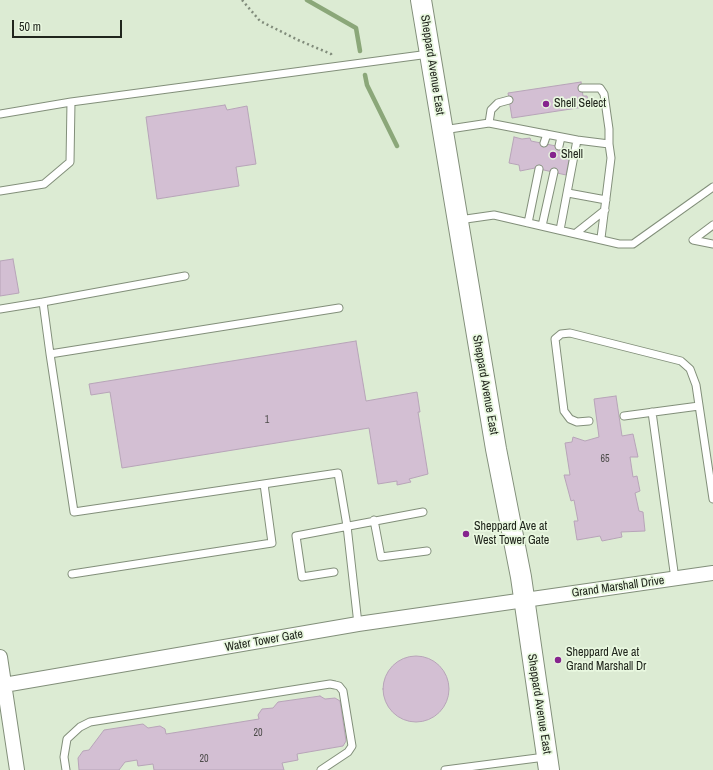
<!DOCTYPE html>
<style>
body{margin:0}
#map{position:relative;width:713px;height:770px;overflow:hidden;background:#dcebd3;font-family:"Archivo Narrow",sans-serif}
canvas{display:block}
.scale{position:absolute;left:12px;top:20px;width:110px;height:18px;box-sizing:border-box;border:2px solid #20251c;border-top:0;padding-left:5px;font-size:12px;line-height:14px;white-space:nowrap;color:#20251c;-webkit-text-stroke:3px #e9f8e0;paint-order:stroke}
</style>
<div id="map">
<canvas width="713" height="770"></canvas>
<div class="scale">50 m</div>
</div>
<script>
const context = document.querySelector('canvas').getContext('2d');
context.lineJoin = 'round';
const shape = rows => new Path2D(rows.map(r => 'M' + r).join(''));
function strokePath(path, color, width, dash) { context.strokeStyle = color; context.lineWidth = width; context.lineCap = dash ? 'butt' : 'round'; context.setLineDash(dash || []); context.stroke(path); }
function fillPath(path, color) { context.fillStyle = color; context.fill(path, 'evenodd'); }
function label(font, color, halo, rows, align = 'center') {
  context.font = font + ' "Archivo Narrow",sans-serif'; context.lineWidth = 3.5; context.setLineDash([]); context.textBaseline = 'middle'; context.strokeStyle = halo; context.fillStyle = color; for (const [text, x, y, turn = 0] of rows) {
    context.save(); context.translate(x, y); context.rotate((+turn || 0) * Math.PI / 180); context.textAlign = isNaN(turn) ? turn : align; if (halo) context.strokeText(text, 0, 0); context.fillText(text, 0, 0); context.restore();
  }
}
const stream = shape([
 [307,0,356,28,360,51],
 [365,75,367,85,397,146]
]);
const building = shape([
 [581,82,583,96,587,96,588,101,583,102,584,107,512,118,508,93,581,82],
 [225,105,227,110,247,106,256,164,236,167,239,186,157,199,146,117,225,105],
 [514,137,522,139,530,138,531,141,571,149,566,175,535,168,520,171,519,165,509,163,514,137],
 [13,259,19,293,0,296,0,261,13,259],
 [356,341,366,401,417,392,420,412,418,412,428,474,409,479,411,482,397,485,397,481,378,484,369,428,122,468,110,392,91,395,89,384,356,341],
 [616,396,622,436,633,434,638,457,630,457,633,477,637,476,640,491,635,493,639,511,643,512,645,531,621,532,622,537,602,541,600,536,577,540,574,521,578,521,574,500,571,501,564,475,570,475,565,443,572,442,573,437,585,441,599,437,594,399,616,396],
 '383 689a33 33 0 1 1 66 0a33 33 0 1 1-66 0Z',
 [320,696,325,699,335,698,340,701,346,741,343,746,297,754,298,760,282,763,284,770,154,770,153,764,138,766,137,760,125,762,119,770,79,770,78,758,83,751,89,750,104,730,143,724,148,728,160,726,165,729,166,734,185,731,259,719,258,715,262,709,273,708,278,702,320,696]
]);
const path = shape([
 [242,0,260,21,298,40,331,54,333,57]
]);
const service = shape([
 [582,88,600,88,604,94,609,129,609,144],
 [0,114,71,102,429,54],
 [489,123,491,110,498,103,509,100],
 [443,130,489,123,577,140,560,230],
 [577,140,609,144,611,158,601,238],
 [544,143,547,134],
 [559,146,561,137],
 [0,191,44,184,70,162,71,102],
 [568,193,606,200],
 [459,220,494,215,619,244,633,244,713,187],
 [528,223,539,169],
 [713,225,693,240,713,244],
 [542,226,554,172],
 [576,233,605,210],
 [339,308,50,354,74,512,338,473,347,526,358,624],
 [0,309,43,302],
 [50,354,43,302,185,276],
 [652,412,675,579],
 [624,416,699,406],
 [589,421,577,422,570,419,564,411,555,339,561,334,570,333,681,361,690,369,696,385,713,499],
 [374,520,381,557,427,551],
 [334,572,302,577,296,536,423,512],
 [72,574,272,543,264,484],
 [66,770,64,757,67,739,80,727,90,722,330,684,335,685,339,686,343,691,352,746,348,752,321,770],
 [445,770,545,757]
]);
const minor = shape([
 [0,657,17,770],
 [4,685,358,624,713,573]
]);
const secondary = shape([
 [421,0,496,449,521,577,549,770]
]);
const markers = [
 [546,104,4,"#86248e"],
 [553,155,4,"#86248e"],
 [466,534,4,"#86248e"],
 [558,660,4,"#86248e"]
];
const numberNames = [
 ["1",267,420],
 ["65",605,459],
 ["20",258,733],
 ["20",204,759]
];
const streetNames = [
 ["Sheppard Avenue East",432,65,81],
 ["Sheppard Avenue East",485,385,80],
 ["Grand Marshall Drive",618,587,-8],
 ["Water Tower Gate",264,641,-10],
 ["Sheppard Avenue East",539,704,81]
];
const poiNames = [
 ["Shell Select",554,104],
 ["Shell",561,155],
 ["Sheppard Ave at",474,527],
 ["West Tower Gate",474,541],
 ["Sheppard Ave at",566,653],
 ["Grand Marshall Dr",566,667]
];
strokePath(stream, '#8ba779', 4.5);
fillPath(building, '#d3bfd3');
strokePath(building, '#b7a4b8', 1);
strokePath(service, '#828f7a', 9);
strokePath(minor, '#828f7a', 16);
strokePath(secondary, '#828f7a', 22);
strokePath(path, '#818c7b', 2.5, [2, 3]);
strokePath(service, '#fff', 7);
strokePath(minor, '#fff', 14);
strokePath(secondary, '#fff', 20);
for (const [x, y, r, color] of markers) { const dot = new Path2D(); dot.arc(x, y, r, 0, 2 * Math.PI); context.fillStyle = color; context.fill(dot); strokePath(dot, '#e9f8e0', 1.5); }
label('10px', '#4d4c4a', null, numberNames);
label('12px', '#20251c', '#e9f8e0', streetNames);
label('12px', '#20251c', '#e9f8e0', poiNames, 'left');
</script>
